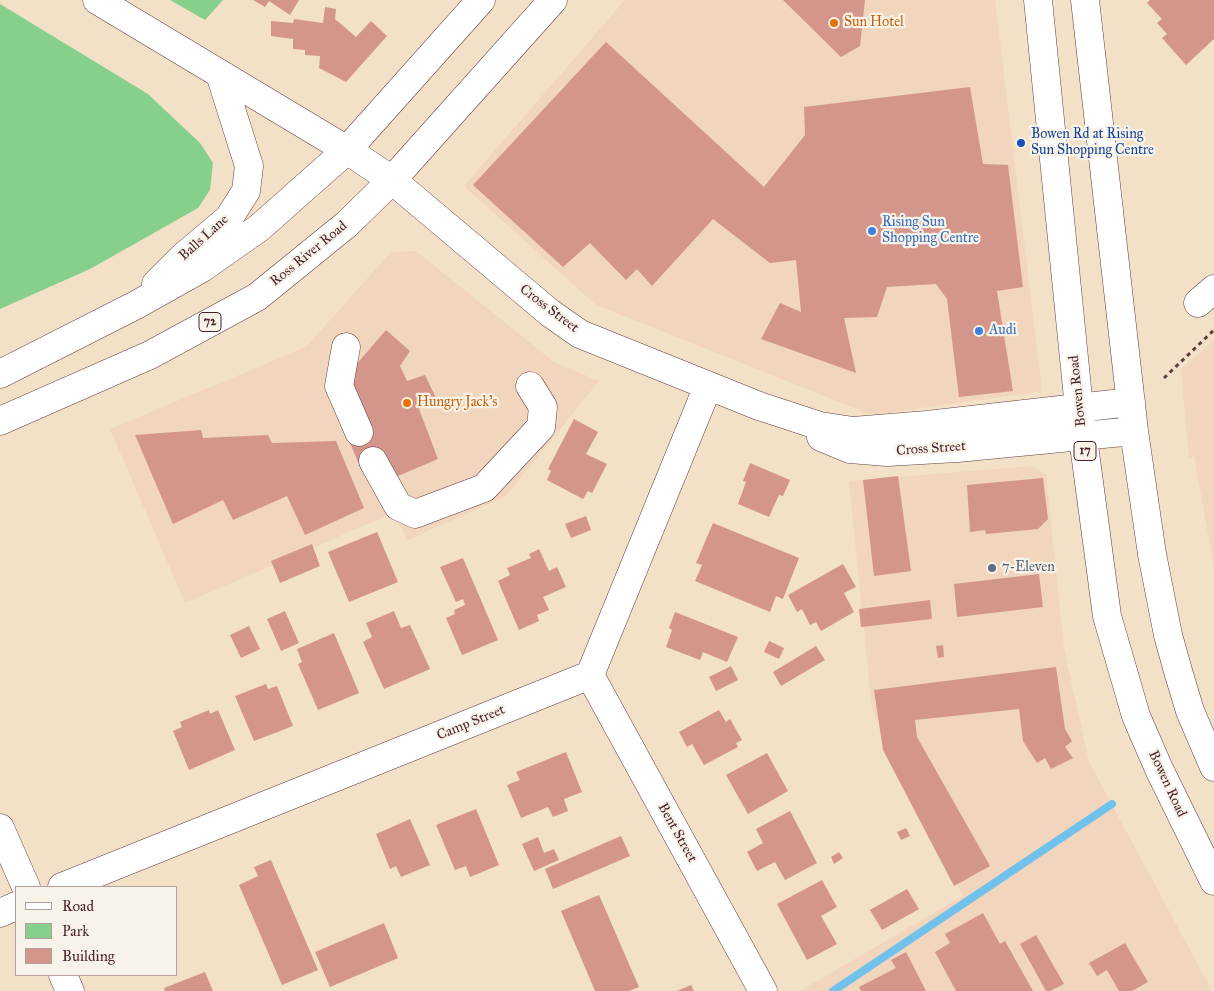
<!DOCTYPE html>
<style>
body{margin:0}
#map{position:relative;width:1214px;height:991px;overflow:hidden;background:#f2e1c6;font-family:"IM FELL Great Primer",serif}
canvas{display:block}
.legend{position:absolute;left:15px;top:886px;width:162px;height:90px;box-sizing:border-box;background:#f7f3e8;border:1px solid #b29e9c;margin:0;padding:6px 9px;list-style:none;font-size:15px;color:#4a1f2b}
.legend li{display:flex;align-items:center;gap:10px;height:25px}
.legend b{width:25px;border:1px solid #b29e9c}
</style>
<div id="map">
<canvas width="1214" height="991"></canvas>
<ul class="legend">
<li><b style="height:6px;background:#fff"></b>Road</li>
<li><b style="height:14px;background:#86cf8c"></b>Park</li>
<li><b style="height:14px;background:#d4968a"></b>Building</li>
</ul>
</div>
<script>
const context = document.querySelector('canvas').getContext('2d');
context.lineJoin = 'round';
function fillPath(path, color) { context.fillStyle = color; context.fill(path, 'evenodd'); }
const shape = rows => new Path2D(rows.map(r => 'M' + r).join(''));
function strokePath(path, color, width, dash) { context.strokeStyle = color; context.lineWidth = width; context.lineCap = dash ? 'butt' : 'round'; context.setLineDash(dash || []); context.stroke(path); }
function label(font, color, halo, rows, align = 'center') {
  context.font = font + ' "IM FELL Great Primer",serif'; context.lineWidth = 4.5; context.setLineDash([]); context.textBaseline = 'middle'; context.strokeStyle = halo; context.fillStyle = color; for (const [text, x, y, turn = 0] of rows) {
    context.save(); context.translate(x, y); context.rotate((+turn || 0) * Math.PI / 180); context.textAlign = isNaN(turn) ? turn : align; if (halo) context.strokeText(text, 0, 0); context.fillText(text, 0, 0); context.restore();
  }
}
const built = shape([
 [625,0,995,0,1042,391,872,415,596,305,464,186],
 [416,251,554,362,599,381,506,496,408,540,393,513,185,603,110,429,306,347,391,252],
 [1214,340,1214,568,1194,455,1189,459,1181,370],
 [1032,466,1046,475,1064,649,1089,762,1212,991,800,991,963,896,872,710,849,481]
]);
const green = shape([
 [170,0,223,0,205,20],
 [0,4,148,94,200,143,213,163,210,190,198,208,90,269,0,309]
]);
const stream = shape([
 [833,991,1112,804]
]);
const building = shape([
 [253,0,299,0,290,15,269,1,265,7],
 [783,0,865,0,860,46,841,57],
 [1150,0,1214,0,1214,39,1186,65,1162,38,1167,34,1157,23,1162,19,1147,3],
 [325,7,336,9,335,19,356,37,371,21,387,36,346,82,319,68,320,56,305,55,305,50,293,49,293,39,271,36,271,21,293,23,294,19,323,23],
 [606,42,764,187,805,135,804,107,970,87,983,164,1008,165,1023,287,997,291,1013,391,959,397,947,299,936,284,887,287,877,317,844,318,856,373,761,339,780,303,801,312,796,260,770,263,713,219,652,286,637,269,626,280,590,243,563,267,473,185],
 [386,330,410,351,400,366,407,381,425,375,437,400,419,409,438,459,391,479,373,461,361,469,347,436,349,386,354,384,349,373],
 [574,419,598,432,586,454,607,464,592,493,588,491,583,499,547,480,551,471,548,469],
 [201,430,203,438,268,435,272,443,336,441,364,508,305,535,287,496,233,520,223,500,173,524,135,435],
 [750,463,790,480,783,496,779,495,769,517,738,504,746,482,743,481],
 [898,476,911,571,874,576,863,480],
 [1043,478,1048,519,1038,529,986,534,985,530,970,532,967,485],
 [586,516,591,530,571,538,565,524],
 [713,523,799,558,783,599,776,596,770,612,695,581,702,565,696,563],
 [377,532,398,582,349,602,328,552],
 [312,544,320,566,280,583,271,561],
 [539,549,549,571,557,567,566,587,543,597,549,610,537,615,539,621,519,630,498,581,510,575,507,568,531,558,529,554],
 [463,558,498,640,462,655,446,618,455,614,454,610,465,605,463,599,456,602,440,567],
 [843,564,856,587,844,593,854,612,821,631,816,622,810,625,802,609,797,612,788,595],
 [1039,574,1043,607,957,617,954,584],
 [930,600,932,619,861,627,859,609],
 [285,611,299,643,281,651,267,619],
 [394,611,401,628,410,625,430,669,384,689,363,642,372,637,366,623],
 [675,612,738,637,727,662,703,652,700,660,666,647,672,630,669,628],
 [249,626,260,649,241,658,230,635],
 [334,633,359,693,318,710,298,664,302,662,297,649],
 [769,641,784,648,779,659,764,652],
 [943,645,944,657,938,658,936,646],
 [816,646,825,660,781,686,773,672],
 [731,666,738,680,716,691,709,677],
 [1056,667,1065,729,1072,741,1065,747,1073,758,1051,769,1045,758,1037,763,1023,741,1019,709,915,720,917,737,990,866,954,886,883,750,874,690],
 [266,684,268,689,277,686,293,726,254,741,235,696],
 [209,710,210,714,218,710,235,750,189,770,173,731,182,727,180,722],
 [719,710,726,722,730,719,742,740,736,743,738,747,704,765,692,744,687,747,679,732],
 [566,752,582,792,564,799,568,811,553,817,548,807,521,818,507,785,520,780,516,772],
 [767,753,788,791,748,814,726,775],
 [476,809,499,865,470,877,466,866,455,870,436,825],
 [790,811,817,863,785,880,775,862,757,871,747,852,763,843,756,829],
 [410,819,430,865,401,877,396,866,390,869,376,834],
 [906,828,910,836,901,840,897,832],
 [621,836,630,856,553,889,545,869],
 [538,837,544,853,554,849,559,860,534,871,522,844],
 [839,852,843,858,834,864,831,857],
 [271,860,318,970,282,985,239,885,258,876,254,867],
 [822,880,837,907,821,916,837,944,807,960,777,904],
 [907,889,919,909,882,930,870,910],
 [599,895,639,987,629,991,595,991,561,911],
 [983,913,1000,944,1005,941,1033,991,956,991,935,952,950,943,945,934],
 [384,923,398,958,330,987,315,952],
 [1036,935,1064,984,1050,991,1046,991,1020,944],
 [1125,943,1148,982,1132,991,1119,991,1107,970,1097,976,1089,963],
 [906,952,926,991,861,991,859,987,896,968,891,960],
 [205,972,213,991,165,991,164,988],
 [691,985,694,991,677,991]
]);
const path = shape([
 [1164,378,1214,330]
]);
const minor = shape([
 [1198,303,1214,289],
 [346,347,339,386,359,432],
 [373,461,398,506,415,514,484,488,541,427,543,407,530,386],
 [590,675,763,991],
 [0,828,26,887],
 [62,887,590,675,708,386],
 [0,913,16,906],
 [63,975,70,991]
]);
const major = shape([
 [97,0,347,150,392,180,550,313,580,334,759,406,820,426,853,431,927,425,1131,402],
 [1038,0,1079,408,1107,616,1136,716,1159,769,1214,881],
 [1085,0,1134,431,1152,554,1168,635,1178,671,1190,711,1214,767],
 [156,284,184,256,229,218,246,191,249,166,220,74],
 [0,374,136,305,202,268,259,228,347,150,481,0],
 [0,421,150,355,257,297,347,224,392,180,553,0],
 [821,437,850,449,887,452,957,448,1134,431]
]);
const markers = [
 [834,23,5,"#e8710a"],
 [1021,143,5,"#1a4fb4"],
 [872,231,5,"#3f7fe0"],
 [979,331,5,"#3f7fe0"],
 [407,403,5,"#e8710a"],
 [992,568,5,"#5c6f8a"]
];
const shields = [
 [210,322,22],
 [1085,451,22]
];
const shieldNames = [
 ["72",210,322],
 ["17",1085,451]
];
const foodNames = [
 ["Sun Hotel",844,23],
 ["Hungry Jack's",417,403]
];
const transitNames = [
 ["Bowen Rd at Rising",1031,135],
 ["Sun Shopping Centre",1031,151]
];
const shopNames = [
 ["Rising Sun",882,223],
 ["Shopping Centre",882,239],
 ["Audi",989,331]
];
const streetNames = [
 ["Balls Lane",204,238,-42],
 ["Ross River Road",309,254,-39],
 ["Cross Street",549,309,37],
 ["Bowen Road",1078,391,-96],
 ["Cross Street",931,449,-4],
 ["Camp Street",471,723,-22],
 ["Bowen Road",1167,784,65],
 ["Bent Street",677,833,61]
];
const serviceNames = [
 ["7-Eleven",1002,568]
];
fillPath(built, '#f1d5bd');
fillPath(green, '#86cf8c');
strokePath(stream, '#70c2ec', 8);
fillPath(building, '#d4968a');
strokePath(minor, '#633c42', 29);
strokePath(major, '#633c42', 29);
strokePath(path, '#633c42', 3, [4, 4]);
strokePath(minor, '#fff', 28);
strokePath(major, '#fff', 28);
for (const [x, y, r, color] of markers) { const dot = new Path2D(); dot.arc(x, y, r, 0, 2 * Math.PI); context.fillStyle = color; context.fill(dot); strokePath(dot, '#f7f3e8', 2); }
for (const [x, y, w] of shields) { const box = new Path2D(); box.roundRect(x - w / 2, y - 9.5, w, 19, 4); context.fillStyle = '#f7f3e8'; context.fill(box); strokePath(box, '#4a1f2b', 1); }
label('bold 12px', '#4a1f2b', null, shieldNames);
label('14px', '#c56008', '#f7f3e8', foodNames, 'left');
label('14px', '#164399', '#f7f3e8', transitNames, 'left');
label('14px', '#366cbe', '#f7f3e8', shopNames, 'left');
label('14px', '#4a1f2b', '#f7f3e8', streetNames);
label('14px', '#4e5e75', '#f7f3e8', serviceNames, 'left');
</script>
